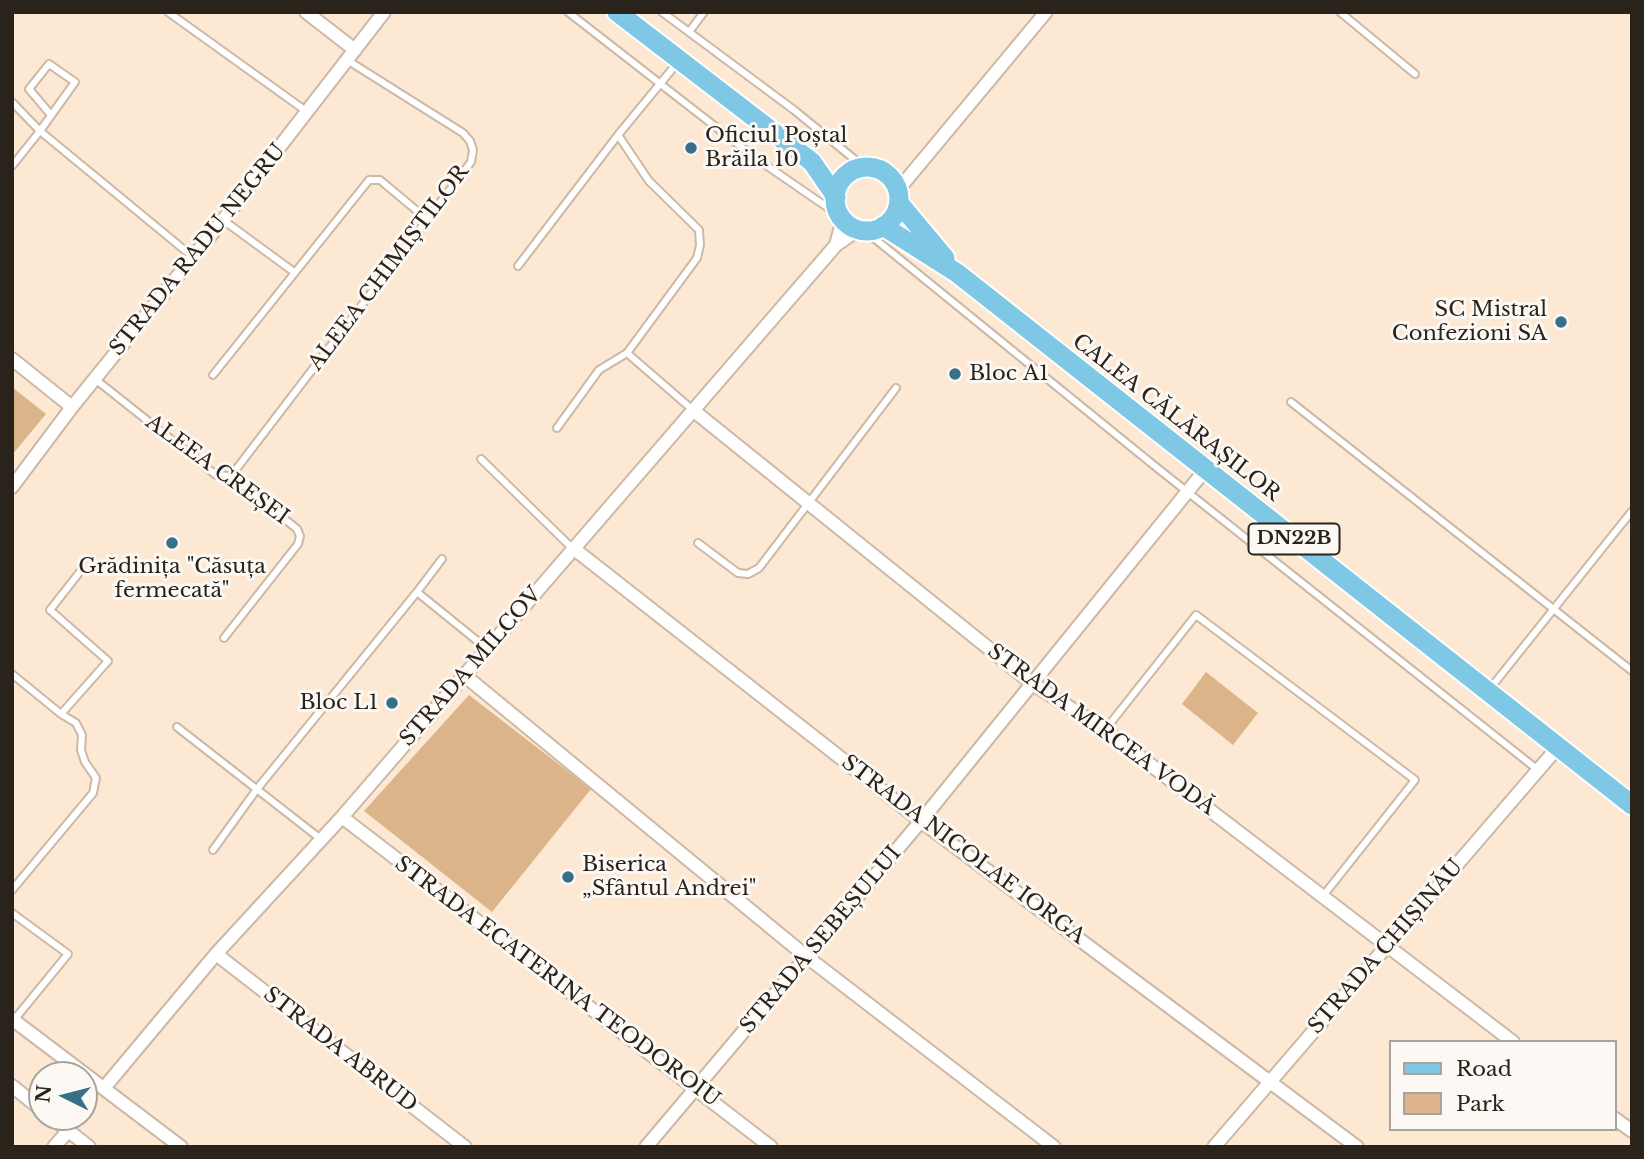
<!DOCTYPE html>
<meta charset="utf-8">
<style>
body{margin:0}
#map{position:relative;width:1644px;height:1159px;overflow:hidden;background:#fce8d3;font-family:"Libre Baskerville",serif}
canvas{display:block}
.frame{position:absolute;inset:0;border:14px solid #2a231b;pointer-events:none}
.legend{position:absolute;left:1389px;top:1040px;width:228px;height:91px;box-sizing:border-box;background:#fcf8f4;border:2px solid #a8a39d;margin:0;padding:9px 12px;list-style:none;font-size:21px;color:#2a231b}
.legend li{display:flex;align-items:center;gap:14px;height:35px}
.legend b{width:35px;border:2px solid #a8a39d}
.north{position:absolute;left:28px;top:1061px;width:70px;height:70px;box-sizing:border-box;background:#fcf8f4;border:2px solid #a8a39d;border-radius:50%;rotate:276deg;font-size:19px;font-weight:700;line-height:28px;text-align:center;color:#2a231b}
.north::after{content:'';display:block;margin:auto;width:24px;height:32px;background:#38708a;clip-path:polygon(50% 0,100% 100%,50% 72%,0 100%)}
</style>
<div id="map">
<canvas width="1644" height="1159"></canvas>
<div class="frame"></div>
<ul class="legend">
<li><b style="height:9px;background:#7ec8e5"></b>Road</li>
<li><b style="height:19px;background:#dcb489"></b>Park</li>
</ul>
<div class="north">N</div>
</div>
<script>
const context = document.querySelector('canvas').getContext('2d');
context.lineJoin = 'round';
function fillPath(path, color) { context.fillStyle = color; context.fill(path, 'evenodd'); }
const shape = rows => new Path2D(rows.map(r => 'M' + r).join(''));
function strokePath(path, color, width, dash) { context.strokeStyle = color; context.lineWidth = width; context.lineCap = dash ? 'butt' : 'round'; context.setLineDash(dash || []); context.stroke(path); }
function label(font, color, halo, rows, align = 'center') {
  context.font = font + ' "Libre Baskerville",serif'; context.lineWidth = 6; context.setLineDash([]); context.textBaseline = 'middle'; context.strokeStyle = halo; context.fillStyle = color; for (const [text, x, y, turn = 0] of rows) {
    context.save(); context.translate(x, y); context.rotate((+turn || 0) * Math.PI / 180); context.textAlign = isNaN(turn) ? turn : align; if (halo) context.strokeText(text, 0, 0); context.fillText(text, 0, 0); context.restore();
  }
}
const green = shape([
 [12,387,46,414,12,455],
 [1206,672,1258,713,1233,745,1182,704],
 [469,695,591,789,492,912,364,811]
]);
const service = shape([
 [168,12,306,111],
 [568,12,757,159,840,216],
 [662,12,794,110,864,167],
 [1340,12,1415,74],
 [689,32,704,12],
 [678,62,618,135,649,181,699,230,700,245,697,258,627,353,694,411],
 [12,102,40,131,75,82,49,64,29,89,51,115],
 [12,166,40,131,193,257],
 [223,220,294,272],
 [864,230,1156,467,1538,770],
 [518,266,618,135],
 [213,375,369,180,380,180,428,220],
 [95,379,216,475,231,476,297,529,300,536,298,544,224,638],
 [1291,402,1632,671],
 [557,428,599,370,627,353],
 [481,459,572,548],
 [231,476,471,162,473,150,470,141,463,133,347,60],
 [698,543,738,573,748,574,759,568,896,388],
 [417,592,486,648],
 [12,674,61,714,76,723,82,735,81,750,85,762,96,778,93,793,12,890],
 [1489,690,1632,511],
 [61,714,108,661,50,610,79,573],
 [177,727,322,840],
 [1105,730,1196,615,1415,780,1323,896],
 [213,850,257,789,417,592,442,559],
 [12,913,68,954,14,1020]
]);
const minor = shape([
 [306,12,355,50],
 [898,190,1046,12],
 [836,245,843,219],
 [12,359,72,407],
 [694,411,1033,684,1105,730,1513,1042],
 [12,487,72,407,223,220,384,12],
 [573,548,921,821,1357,1147],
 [464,675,807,957,1054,1147],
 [342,817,771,1147],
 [216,954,465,1147],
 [12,1019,181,1147],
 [12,1086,42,1110],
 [104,1088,216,954,342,817,836,245,859,229],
 [51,1117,89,1147],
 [1614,1118,1632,1131],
 [54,1147,68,1131],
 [646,1147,921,821,1205,470],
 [1214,1147,1558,747]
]);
const primary = shape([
 [617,12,812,162,836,197],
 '835 199a32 32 0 1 1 64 0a32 32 0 1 1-64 0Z',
 [899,203,945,258],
 [883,226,957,273,1632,805]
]);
const markers = [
 [691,148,7,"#38708a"],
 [1561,322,7,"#38708a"],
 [955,374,7,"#38708a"],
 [172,543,7,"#38708a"],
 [392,703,7,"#38708a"],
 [568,877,7,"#38708a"]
];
const shields = [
 [1294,539,91]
];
const shieldNames = [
 ["DN22B",1294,539]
];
const poiNames = [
 ["Oficiul Poștal",705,136],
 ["Brăila 10",705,160],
 ["SC Mistral",1547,310,"right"],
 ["Confezioni SA",1547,334,"right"],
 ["Bloc A1",969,374],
 ["Grădinița \"Căsuța",172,567,"center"],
 ["fermecată\"",172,591,"center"],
 ["Bloc L1",378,703,"right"],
 ["Biserica",582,865],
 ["„Sfântul Andrei\"",582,889]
];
const streetNames = [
 ["STRADA RADU NEGRU",198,250,-51],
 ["ALEEA CHIMIȘTILOR",389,268,-53],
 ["CALEA CĂLĂRAȘILOR",1176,418,38],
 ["ALEEA CREȘEI",217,470,36],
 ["STRADA MILCOV",471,667,-49],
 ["STRADA MIRCEA VODĂ",1101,730,36],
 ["STRADA NICOLAE IORGA",963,850,37],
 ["STRADA SEBEȘULUI",821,940,-50],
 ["STRADA CHIȘINĂU",1386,947,-49],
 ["STRADA ECATERINA TEODOROIU",557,982,37],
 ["STRADA ABRUD",340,1050,38]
];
fillPath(green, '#dcb489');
strokePath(service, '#ccb9a5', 10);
strokePath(minor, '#ccb9a5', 16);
strokePath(primary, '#fff', 23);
strokePath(service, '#fff', 6);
strokePath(minor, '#fff', 12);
strokePath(primary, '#7ec8e5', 19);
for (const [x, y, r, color] of markers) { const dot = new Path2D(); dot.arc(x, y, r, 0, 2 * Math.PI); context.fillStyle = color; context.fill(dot); strokePath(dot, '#fcf8f4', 2.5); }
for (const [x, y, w] of shields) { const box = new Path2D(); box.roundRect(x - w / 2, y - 15.5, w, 31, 5); context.fillStyle = '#fcf8f4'; context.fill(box); strokePath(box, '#2a231b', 2); }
label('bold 19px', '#2a231b', null, shieldNames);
label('21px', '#2a231b', '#fcf8f4', poiNames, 'left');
label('21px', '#2a231b', '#fcf8f4', streetNames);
</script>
